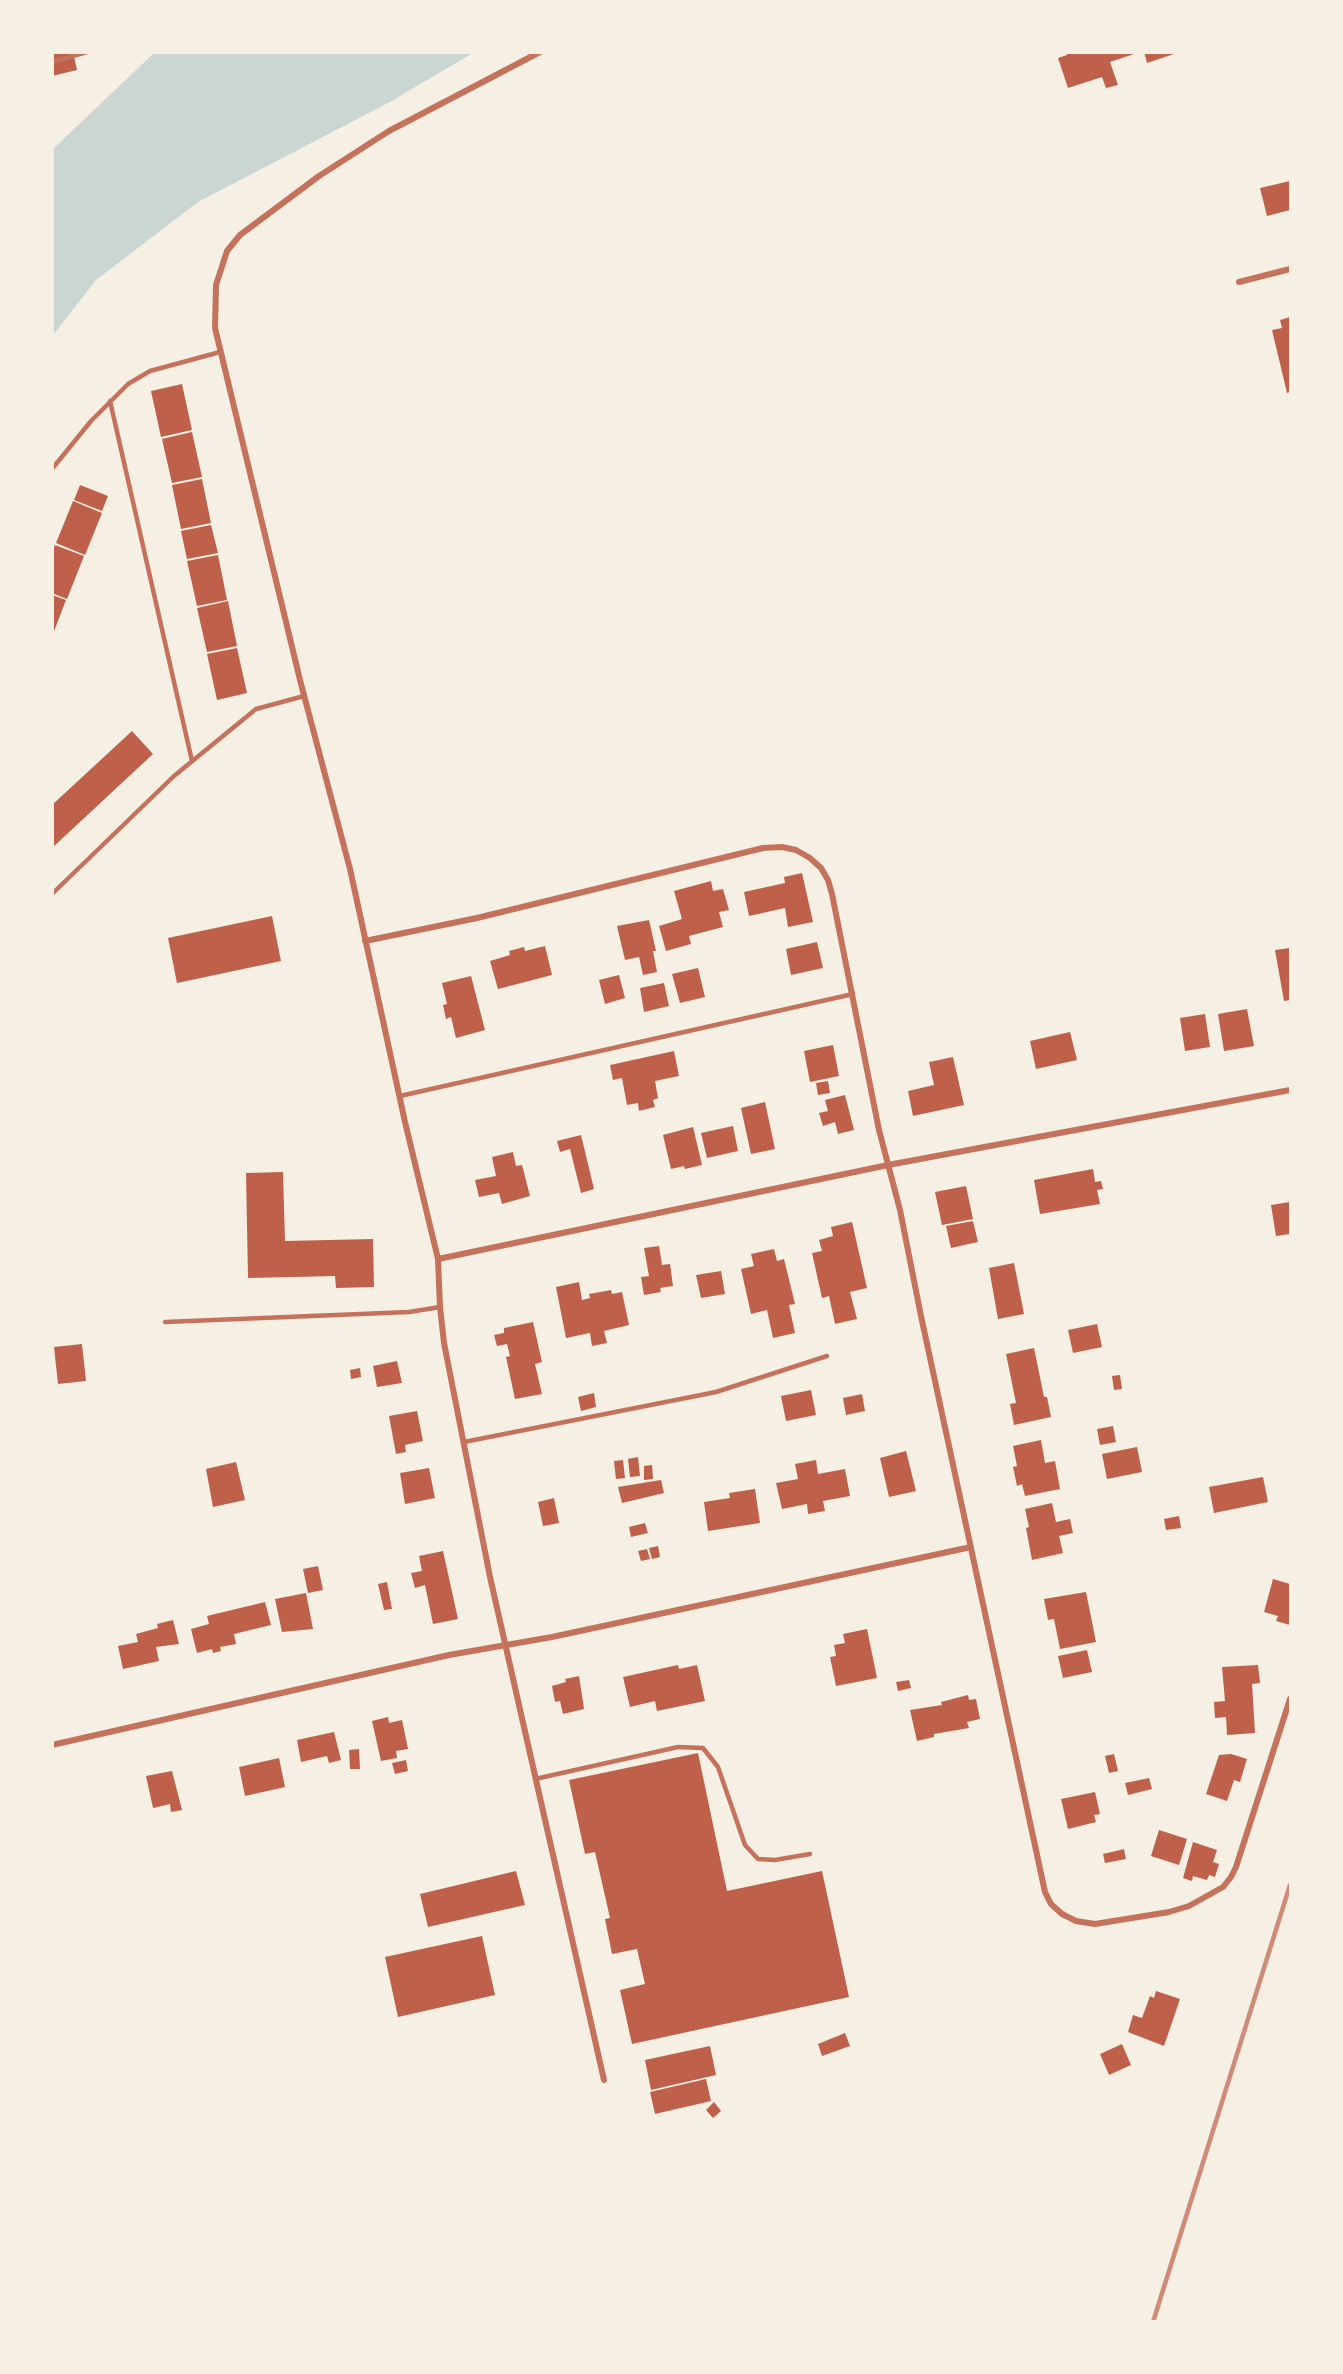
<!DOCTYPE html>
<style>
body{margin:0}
#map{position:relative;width:1343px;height:2374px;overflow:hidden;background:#f6efe4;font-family:Rubik,sans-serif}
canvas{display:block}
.frame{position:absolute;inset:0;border:54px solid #f6efe4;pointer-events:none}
</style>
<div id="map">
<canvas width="1343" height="2374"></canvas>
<div class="frame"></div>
</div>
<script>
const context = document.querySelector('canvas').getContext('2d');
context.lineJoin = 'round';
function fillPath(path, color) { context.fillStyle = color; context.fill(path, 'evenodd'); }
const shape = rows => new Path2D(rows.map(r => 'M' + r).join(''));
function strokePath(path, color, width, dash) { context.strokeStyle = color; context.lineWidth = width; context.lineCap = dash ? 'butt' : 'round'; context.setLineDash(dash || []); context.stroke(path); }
const water = shape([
 [154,53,154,52,473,53,388,103,198,202,96,280,53,335,53,149]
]);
const building = shape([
 [52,52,73,52,77,70,52,76],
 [1066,52,1137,52,1137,53,1110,62,1118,85,1106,88,1102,77,1068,88,1058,58,1067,55],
 [1144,52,1177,52,1177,53,1147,63],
 [1290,181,1290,210,1267,216,1260,188],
 [1290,317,1290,392,1287,393,1272,330,1282,328,1280,320],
 [182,384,192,430,161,437,151,391],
 [192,432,202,477,172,483,162,439],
 [202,479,211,523,181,529,172,485],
 [80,485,108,496,102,511,74,500],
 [73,501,102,513,85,555,56,543],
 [211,525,218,553,187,559,181,531],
 [55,545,84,556,67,599,52,593,52,552],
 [218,555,227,600,197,606,187,561],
 [52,595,66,600,53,634,52,634],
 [228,601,237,646,207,652,197,608],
 [237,648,247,693,217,700,207,654],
 [132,731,153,754,52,848,52,805],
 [802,873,813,922,788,927,785,908,749,916,744,892,785,883,784,877],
 [711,881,713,891,723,889,729,910,719,912,723,927,689,936,691,944,666,951,659,926,682,919,674,891],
 [272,916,281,961,177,983,168,938],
 [649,920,656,951,653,951,657,972,643,975,639,957,625,960,617,926],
 [817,942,823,968,791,975,786,949],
 [545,946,552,975,498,989,490,961,510,955,509,951,524,947,525,951],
 [1290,948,1290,1000,1284,1001,1275,950],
 [698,968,705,997,680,1003,672,974],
 [619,975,625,998,605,1004,599,980],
 [471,976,485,1030,456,1038,451,1017,446,1019,443,1005,447,1004,442,983],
 [664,983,669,1006,644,1012,640,988],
 [1247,1009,1254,1046,1224,1051,1218,1014],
 [1205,1014,1210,1047,1185,1051,1180,1018],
 [1070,1032,1077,1060,1036,1069,1030,1041],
 [833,1045,839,1076,810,1082,804,1051],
 [674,1051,679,1076,655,1081,658,1098,653,1100,655,1107,639,1111,638,1103,627,1105,622,1078,613,1080,610,1065],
 [953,1057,964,1105,913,1116,908,1091,934,1085,929,1062],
 [828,1081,830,1093,818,1095,816,1083],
 [845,1095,854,1130,838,1134,835,1122,823,1126,819,1113,828,1111,825,1100],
 [765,1102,775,1149,751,1154,741,1108],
 [733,1126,738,1151,707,1158,701,1133],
 [693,1127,702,1165,685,1169,684,1166,671,1169,663,1135],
 [581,1135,594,1189,581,1193,570,1149,560,1152,557,1141],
 [513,1152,516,1166,522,1165,530,1196,502,1204,499,1193,479,1197,475,1180,496,1176,492,1157],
 [1093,1169,1095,1182,1101,1181,1103,1189,1097,1190,1100,1204,1040,1214,1034,1180],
 [283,1172,285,1241,373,1239,374,1287,336,1288,335,1276,248,1278,246,1173],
 [966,1186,973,1219,942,1225,935,1192],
 [1290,1202,1290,1234,1276,1236,1271,1205],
 [973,1221,978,1242,951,1248,946,1226],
 [852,1222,867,1288,850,1292,857,1319,835,1324,829,1296,822,1298,812,1253,822,1251,819,1240,833,1236,831,1227],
 [659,1246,662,1265,670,1264,673,1286,660,1288,661,1292,644,1295,641,1277,649,1276,644,1248],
 [774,1249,777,1261,784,1259,795,1304,789,1305,795,1333,773,1338,767,1310,751,1314,741,1269,754,1266,751,1254],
 [1014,1263,1024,1314,998,1319,989,1268],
 [721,1271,725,1294,701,1298,696,1275],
 [579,1282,582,1300,590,1298,589,1294,611,1290,612,1294,622,1292,629,1325,604,1331,607,1343,592,1346,590,1333,566,1338,556,1287],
 [533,1322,542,1362,535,1364,542,1394,515,1399,506,1357,510,1356,507,1344,497,1346,494,1335,504,1333,504,1328],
 [1097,1324,1102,1347,1073,1353,1068,1330],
 [82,1344,86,1381,58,1384,54,1347],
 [1034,1348,1044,1397,1047,1397,1051,1417,1014,1425,1010,1404,1016,1403,1006,1354],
 [397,1361,402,1383,377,1387,373,1366],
 [360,1368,361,1377,351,1379,350,1370],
 [1120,1375,1122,1389,1114,1390,1112,1376],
 [811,1390,816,1415,786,1421,781,1396],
 [594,1393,596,1407,581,1411,578,1397],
 [862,1394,865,1411,846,1415,843,1398],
 [417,1411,423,1441,405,1445,406,1452,396,1454,389,1416],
 [1113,1426,1116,1442,1100,1445,1097,1429],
 [1041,1440,1045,1463,1055,1461,1060,1489,1025,1496,1022,1484,1017,1486,1013,1467,1017,1466,1013,1446],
 [1137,1447,1142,1472,1107,1479,1102,1454],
 [906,1451,916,1491,889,1497,880,1458],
 [638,1457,640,1476,630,1477,628,1459],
 [623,1460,625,1478,616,1479,614,1461],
 [816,1460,818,1474,845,1469,850,1496,823,1501,825,1511,808,1514,807,1504,782,1509,776,1483,798,1479,795,1464],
 [236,1462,245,1500,213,1507,206,1469],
 [652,1465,653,1479,644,1480,644,1466],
 [429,1468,435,1498,405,1504,400,1473],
 [1263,1477,1268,1502,1214,1513,1209,1487],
 [661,1480,664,1493,622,1503,618,1487],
 [755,1489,760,1523,708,1531,704,1502,730,1498,729,1493],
 [554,1498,559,1523,543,1526,538,1502],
 [1052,1503,1056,1522,1070,1519,1073,1533,1059,1536,1063,1553,1032,1560,1026,1528,1029,1527,1025,1509],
 [1179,1516,1181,1528,1166,1530,1164,1519],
 [645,1523,648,1533,631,1537,629,1527],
 [658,1546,660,1557,652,1559,649,1548],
 [647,1549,650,1559,641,1561,638,1551],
 [443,1551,458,1619,433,1624,425,1585,415,1588,411,1573,422,1571,419,1556],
 [318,1566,323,1590,308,1593,303,1569],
 [1273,1579,1290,1584,1290,1625,1276,1621,1278,1616,1264,1612],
 [387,1582,392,1609,384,1610,378,1584],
 [1086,1592,1096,1642,1060,1649,1054,1619,1048,1620,1044,1599],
 [306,1593,313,1629,282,1632,275,1599],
 [265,1602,271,1625,234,1634,236,1644,220,1647,221,1651,213,1653,212,1649,197,1653,191,1629,209,1624,207,1616],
 [173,1620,179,1644,156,1647,159,1661,123,1669,118,1646,138,1642,136,1634,158,1628,157,1624],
 [867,1629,877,1678,836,1686,830,1657,836,1656,834,1645,845,1643,843,1634],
 [1087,1650,1092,1672,1063,1678,1058,1656],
 [678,1665,679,1669,697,1665,705,1701,657,1711,655,1701,630,1707,623,1677],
 [1258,1665,1260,1683,1252,1684,1255,1733,1227,1735,1226,1717,1215,1718,1214,1702,1225,1701,1222,1667],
 [579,1676,584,1709,563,1714,560,1701,555,1702,552,1686,566,1682,565,1679],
 [909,1680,911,1688,898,1691,896,1682],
 [968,1695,969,1700,976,1699,980,1719,967,1722,969,1728,934,1734,934,1737,917,1741,910,1710,942,1705,941,1702],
 [388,1717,389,1723,402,1720,408,1749,396,1751,397,1758,381,1761,372,1721],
 [334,1732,341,1760,329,1763,327,1756,301,1762,297,1740],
 [359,1749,360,1769,350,1769,349,1750],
 [698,1753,727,1891,822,1871,849,1997,632,2044,620,1990,645,1984,637,1949,612,1954,605,1919,610,1918,595,1852,585,1854,569,1780],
 [1114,1754,1118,1771,1109,1773,1105,1756],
 [1231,1754,1247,1759,1240,1782,1234,1780,1227,1801,1206,1794,1219,1755],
 [279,1758,285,1787,245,1796,239,1767],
 [406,1760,408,1771,395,1774,392,1763],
 [172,1771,182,1810,171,1812,170,1804,153,1808,146,1776],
 [1149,1778,1152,1789,1128,1795,1125,1783],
 [1095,1792,1100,1814,1094,1815,1096,1822,1068,1829,1061,1799],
 [1159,1830,1187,1839,1179,1865,1151,1856],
 [1193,1842,1217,1850,1213,1862,1219,1864,1215,1877,1209,1875,1207,1880,1193,1876,1192,1881,1183,1878],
 [1124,1849,1126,1859,1105,1863,1103,1854],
 [516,1871,525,1905,428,1927,420,1894],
 [482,1936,495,1995,398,2017,385,1957],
 [1156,1991,1180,1999,1164,2046,1128,2032,1133,2015,1142,2018,1150,1996,1154,1998],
 [845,2033,850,2046,822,2056,818,2044],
 [1122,2044,1131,2065,1109,2075,1100,2054],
 [710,2046,716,2075,651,2090,645,2060],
 [706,2079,711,2101,655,2114,650,2092],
 [714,2102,721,2111,713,2118,706,2110]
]);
const service = shape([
 [52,62,87,52],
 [110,401,192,761],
 [52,469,91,421,128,384,150,371,220,352],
 [52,894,174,776,256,709,304,696],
 [400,1096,853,994],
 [165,1322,409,1312,440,1307],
 [464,1442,716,1392,827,1356],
 [535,1779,678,1747,703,1748,718,1767,745,1845,758,1859,775,1860,810,1854]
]);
const minor = shape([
 [540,52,389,131,319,176,240,235,227,251,216,285,215,328,301,684,350,869,405,1122,438,1259,440,1307,444,1343,490,1577,604,2080],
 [1239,282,1290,269],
 [365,941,477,918,763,848,782,847,796,850,810,858,821,868,828,880,832,894,879,1130,900,1210,921,1316,1045,1892,1051,1904,1062,1914,1076,1921,1095,1924,1169,1912,1189,1906,1223,1887,1231,1877,1236,1867,1290,1699],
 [438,1259,888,1165,1290,1090],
 [52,1745,449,1655,552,1637,971,1547]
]);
const rail = shape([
 [1153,2322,1290,1885]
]);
fillPath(water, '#c9d6d2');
fillPath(building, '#bf614a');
strokePath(service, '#c5725c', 4.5);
strokePath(minor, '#c5725c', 6);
strokePath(rail, '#cf8b77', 4.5);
</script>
